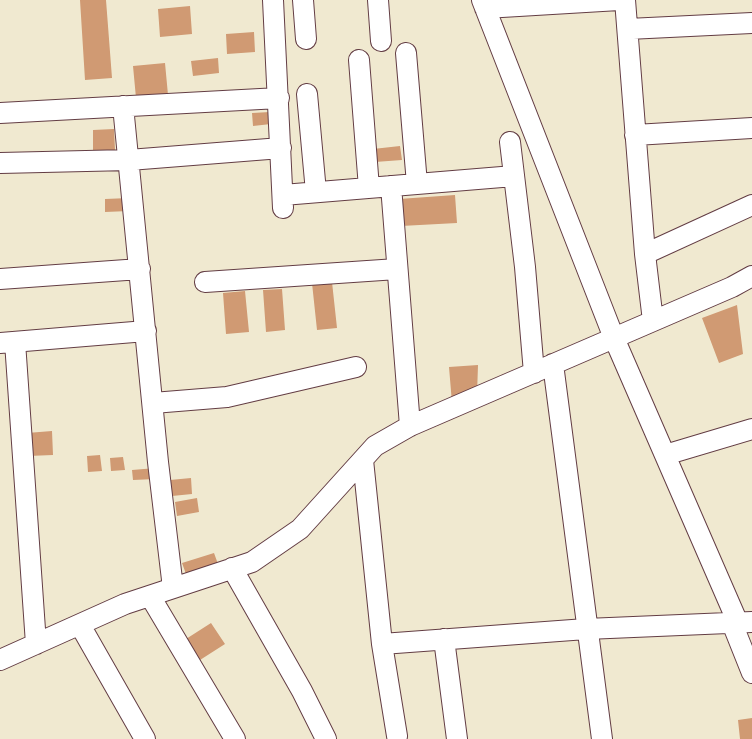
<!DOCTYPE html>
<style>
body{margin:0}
canvas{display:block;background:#f0e9d0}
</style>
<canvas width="752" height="739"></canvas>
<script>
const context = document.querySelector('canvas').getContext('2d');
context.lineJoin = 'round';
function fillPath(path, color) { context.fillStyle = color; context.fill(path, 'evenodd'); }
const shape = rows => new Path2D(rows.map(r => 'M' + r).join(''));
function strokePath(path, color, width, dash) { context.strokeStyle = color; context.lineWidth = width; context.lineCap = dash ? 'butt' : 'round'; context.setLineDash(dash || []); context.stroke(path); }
const building = shape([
 [80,0,106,0,112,78,85,80],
 [190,6,192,34,160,37,158,9],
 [254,32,255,52,227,54,226,34],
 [218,58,219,73,193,76,191,61],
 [165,63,168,95,136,98,133,66],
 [270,112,271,124,253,126,252,113],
 [114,129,115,150,93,151,93,130],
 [400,146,402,160,375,162,373,149],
 [455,195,457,223,401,226,399,199],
 [129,198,129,211,105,212,105,199],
 [332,282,337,328,317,330,312,283],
 [282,289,285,330,266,332,263,290],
 [245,291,249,332,226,334,223,293],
 [737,305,743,354,719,363,702,318],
 [478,365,477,395,452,403,449,367],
 [52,431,53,455,28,456,27,433],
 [100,455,102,471,88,472,87,456],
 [123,457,125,470,111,471,110,458],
 [156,468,156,479,133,480,132,470],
 [191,478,192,494,172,496,170,480],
 [197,498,199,512,177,516,175,502],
 [214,553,218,564,186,574,182,563],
 [211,623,225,644,200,660,186,639],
 [752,718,752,739,740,739,738,720]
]);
const minor = shape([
 [273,0,283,208],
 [303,0,306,39],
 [378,0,381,41],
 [482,0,614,338,738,623],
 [625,0,645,254,653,321],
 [485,8,619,0],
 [628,29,752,23],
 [406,53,417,184],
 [359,60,369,188],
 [307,94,316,192],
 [123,106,158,462,173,588],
 [0,113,279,98],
 [635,135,752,128],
 [510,142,525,267,534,373],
 [0,163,129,160,281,148],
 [391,186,410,426],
 [283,195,514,176],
 [645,254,752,205],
 [0,279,140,269],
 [205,282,397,269],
 [15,342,36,644],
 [0,343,146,331],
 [553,364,602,739],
 [153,403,227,397,356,367],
 [665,455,752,429],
 [363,460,382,644,397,736],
 [232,568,302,691,326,739],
 [150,596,235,739],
 [732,623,752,673],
 [80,625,145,739],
 [444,639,457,739],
 [382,644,586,629,752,622],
 [0,660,125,604,252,562,300,529,375,446,410,426,732,287,752,276]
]);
fillPath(building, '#d09a73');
strokePath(minor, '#633d44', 22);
strokePath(minor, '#fff', 20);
</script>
